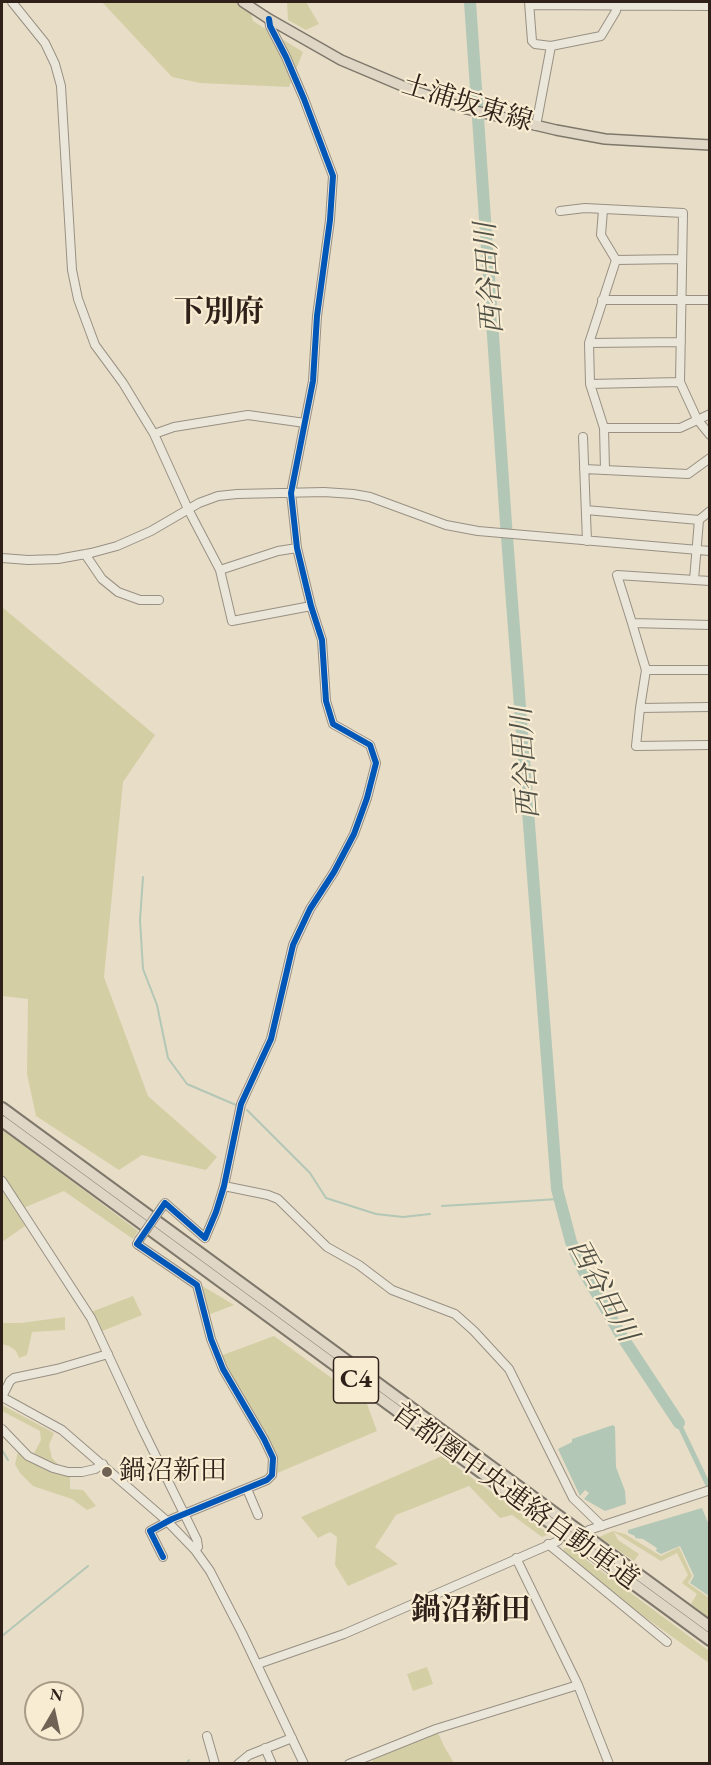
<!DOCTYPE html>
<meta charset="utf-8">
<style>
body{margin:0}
#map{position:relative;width:711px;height:1765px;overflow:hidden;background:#e8ddc6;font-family:"EB Garamond",serif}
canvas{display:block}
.frame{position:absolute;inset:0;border:3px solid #2f211a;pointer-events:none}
.north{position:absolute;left:24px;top:1681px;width:60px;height:60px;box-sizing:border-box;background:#f8edd2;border:2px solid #a89b88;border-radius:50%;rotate:9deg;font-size:16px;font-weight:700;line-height:24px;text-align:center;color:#2f211a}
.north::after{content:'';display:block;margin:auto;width:21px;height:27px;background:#706356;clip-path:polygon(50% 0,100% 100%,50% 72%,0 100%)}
</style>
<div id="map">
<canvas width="711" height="1765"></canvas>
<div class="frame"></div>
<div class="north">N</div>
</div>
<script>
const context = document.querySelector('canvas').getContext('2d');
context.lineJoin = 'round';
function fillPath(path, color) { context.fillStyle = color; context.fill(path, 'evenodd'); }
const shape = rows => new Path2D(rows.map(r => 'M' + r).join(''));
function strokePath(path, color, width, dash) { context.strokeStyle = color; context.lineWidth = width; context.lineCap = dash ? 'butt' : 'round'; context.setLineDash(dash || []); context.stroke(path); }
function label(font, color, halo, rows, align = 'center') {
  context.font = font + ' "EB Garamond","Noto Serif JP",serif'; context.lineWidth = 4.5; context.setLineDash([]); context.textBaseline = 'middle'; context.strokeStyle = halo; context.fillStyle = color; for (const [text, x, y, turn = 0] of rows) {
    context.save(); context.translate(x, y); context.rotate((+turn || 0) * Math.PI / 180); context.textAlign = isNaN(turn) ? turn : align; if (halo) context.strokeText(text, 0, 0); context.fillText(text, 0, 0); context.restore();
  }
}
const green = shape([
 [102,2,248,2,253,21,303,52,289,87,200,83,172,77],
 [287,2,306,2,319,24,306,30,288,20],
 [2,607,155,735,123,782,104,977,148,1096,217,1157,206,1170,142,1155,119,1170,36,1116,27,1074,28,999,2,996],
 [2,1129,138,1231,133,1239,64,1191,21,1209,2,1175],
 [2,1187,25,1226,2,1242],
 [199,1284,234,1305,208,1315],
 [133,1296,142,1315,100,1332,91,1312],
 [65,1317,65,1330,32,1332,27,1355,19,1358,16,1351,9,1346,2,1344,2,1323,21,1323],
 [274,1336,367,1404,377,1431,275,1474,276,1457,220,1356],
 [2,1405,54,1433,49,1445,52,1458,59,1465,50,1463,34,1453,41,1440,40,1431,2,1411],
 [18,1452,31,1461,70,1476,70,1489,83,1490,96,1506,87,1510,72,1499,33,1486,20,1473,15,1464],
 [442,1456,549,1534,542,1537,512,1515,500,1518,469,1486,396,1515,375,1547,398,1564,348,1586,335,1565,337,1537,330,1532,318,1538,301,1517],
 [613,1531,625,1534,661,1556,679,1547,692,1576,688,1583,709,1598,709,1618,691,1604,697,1594,682,1583,688,1575,677,1553,661,1561,614,1532,618,1540,639,1554,634,1561,599,1537],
 [566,1545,709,1651,709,1663,625,1603,566,1556,563,1551],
 [427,1667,433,1684,413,1691,407,1674],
 [438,1733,445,1748,454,1763,373,1763,371,1758,410,1741,412,1744]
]);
const water = shape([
 [674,1408,709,1481,709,1493,670,1411],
 [613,1425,615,1427,616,1467,625,1491,626,1504,605,1511,584,1499,589,1493,585,1490,580,1496,558,1449,572,1442,572,1439],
 [702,1508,709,1525,709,1596,690,1583,694,1576,680,1546,661,1554,656,1551,657,1548,643,1539,635,1538,635,1536,628,1533,628,1530]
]);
const stream = shape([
 [143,877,140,920,143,969,157,1005,168,1058,187,1084,236,1105],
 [247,1110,310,1173,326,1198,376,1214,403,1217,430,1214],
 [442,1206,559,1199],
 [2,1450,8,1460],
 [2,1636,88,1566],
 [186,1764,189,1760]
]);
const river = shape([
 [470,2,506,524,557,1189,571,1242,583,1270,621,1335,679,1423]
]);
const minor = shape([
 [12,2,45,43,55,64,61,86,72,270,78,299,95,345,123,383,154,434,188,509,220,570,232,621,311,606],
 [529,2,532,41,535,44,551,46,601,36,616,11,616,6],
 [530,5,710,6],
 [536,126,551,46],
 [603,210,601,235,616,260,682,259],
 [560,211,585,208,683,213,680,382,697,419,710,435],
 [602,300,710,300],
 [589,343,681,342],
 [590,384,680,382],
 [604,428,680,428,710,414],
 [154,434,174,427,248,415,305,423],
 [583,437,587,541],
 [584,469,688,474,710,458],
 [605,469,604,428,590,384,589,343,616,260],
 [586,510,699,520,710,511],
 [85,554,102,579,118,592,140,600,159,600],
 [2,558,28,560,58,559,91,553,117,546,151,531,199,503,218,496,237,494,324,492,353,494,370,497,446,525,478,531,710,551],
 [220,570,278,551,297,548],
 [694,580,699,520],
 [632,623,617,575,710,581],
 [646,670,632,623,710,625],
 [710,707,640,708,636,746,710,745],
 [640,708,646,670,710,670],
 [2,1181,91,1318,142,1428,197,1540,198,1547,195,1550],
 [224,1186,268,1195,278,1199,327,1247,359,1265,392,1290,455,1314,474,1331,509,1369,573,1498,602,1526],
 [162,1207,165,1203,205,1238,216,1212,224,1186,241,1104,271,1039,293,945,310,909,334,872,354,834,367,798,376,763,370,745,333,724,326,701,322,640,311,606,297,548,291,493,313,381,317,316,330,220,333,176,304,99,286,57,270,26,269,19],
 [139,1240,137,1244,197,1285,211,1339,223,1369,264,1439,273,1458,272,1475,267,1480,172,1519,150,1531,163,1557],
 [2,1397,62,1430,167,1521,195,1550,210,1571,242,1633,304,1764],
 [2,1397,10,1381,14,1378,57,1369,108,1354],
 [2,1429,28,1456,53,1468,68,1472,82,1472,95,1469,103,1464],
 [247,1489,258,1515],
 [589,1530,710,1490],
 [548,1544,667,1642],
 [516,1558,578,1685,609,1764],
 [258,1664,344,1634,558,1541],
 [207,1736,215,1764],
 [265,1748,272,1764],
 [238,1764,249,1755,292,1738],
 [349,1764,436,1729,578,1685]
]);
const major = shape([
 [243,2,269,19,341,60,412,90,467,109,556,130,605,139,710,145]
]);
const highway = shape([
 [2,1108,710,1627],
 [2,1121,710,1640]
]);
const minorBridge = shape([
 [139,1240,162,1207]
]);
const cycleway = shape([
 [163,1557,150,1531,172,1519,267,1480,272,1475,273,1458,264,1439,223,1369,211,1339,197,1285,137,1244,165,1203,205,1238,216,1212,224,1186,241,1104,271,1039,293,945,310,909,334,872,354,834,367,798,376,763,370,745,333,724,326,701,322,640,311,606,297,548,291,493,313,381,317,316,330,220,333,176,304,99,286,57,270,26,269,19]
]);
const markers = [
 [107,1472,6,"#706356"]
];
const shields = [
 [356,1380,45]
];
const shieldNames = [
 ["C4",356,1380]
];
const streetNames = [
 ["土浦坂東線",467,104,17],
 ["首都圏中央連絡自動車道",515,1497,36]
];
const poiNames = [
 ["鍋沼新田",119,1472]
];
const waterNames = [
 ["西谷田川",490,278,-94],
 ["西谷田川",526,763,-94],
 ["西谷田川",602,1291,61]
];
const quarterNames = [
 ["下別府",219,313],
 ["鍋沼新田",471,1611]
];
fillPath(green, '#d4cea5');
fillPath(water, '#b3c7b6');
strokePath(stream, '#b3c7b6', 2);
strokePath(river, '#b3c7b6', 12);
strokePath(minor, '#989083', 10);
strokePath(major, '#7e776b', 12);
strokePath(highway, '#7e776b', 14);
strokePath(minor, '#ebe6da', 8);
strokePath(major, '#dfd6c5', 9);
strokePath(highway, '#dfd6c5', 10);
strokePath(minorBridge, '#989083', 10, []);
strokePath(minorBridge, '#ebe6da', 8);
strokePath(cycleway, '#0057b8', 6);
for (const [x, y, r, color] of markers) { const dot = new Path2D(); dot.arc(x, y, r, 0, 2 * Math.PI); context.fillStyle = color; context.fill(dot); strokePath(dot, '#f8edd2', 2); }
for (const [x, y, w] of shields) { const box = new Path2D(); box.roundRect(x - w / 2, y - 23, w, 46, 4.5); context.fillStyle = '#f8edd2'; context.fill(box); strokePath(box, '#2f211a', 1.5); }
label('bold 26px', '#2f211a', null, shieldNames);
label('27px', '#2f211a', '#f8edd2', streetNames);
label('27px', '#2f211a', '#f8edd2', poiNames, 'left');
label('italic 28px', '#505047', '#f8edd2', waterNames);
label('bold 30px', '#2f211a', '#f8edd2', quarterNames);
</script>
